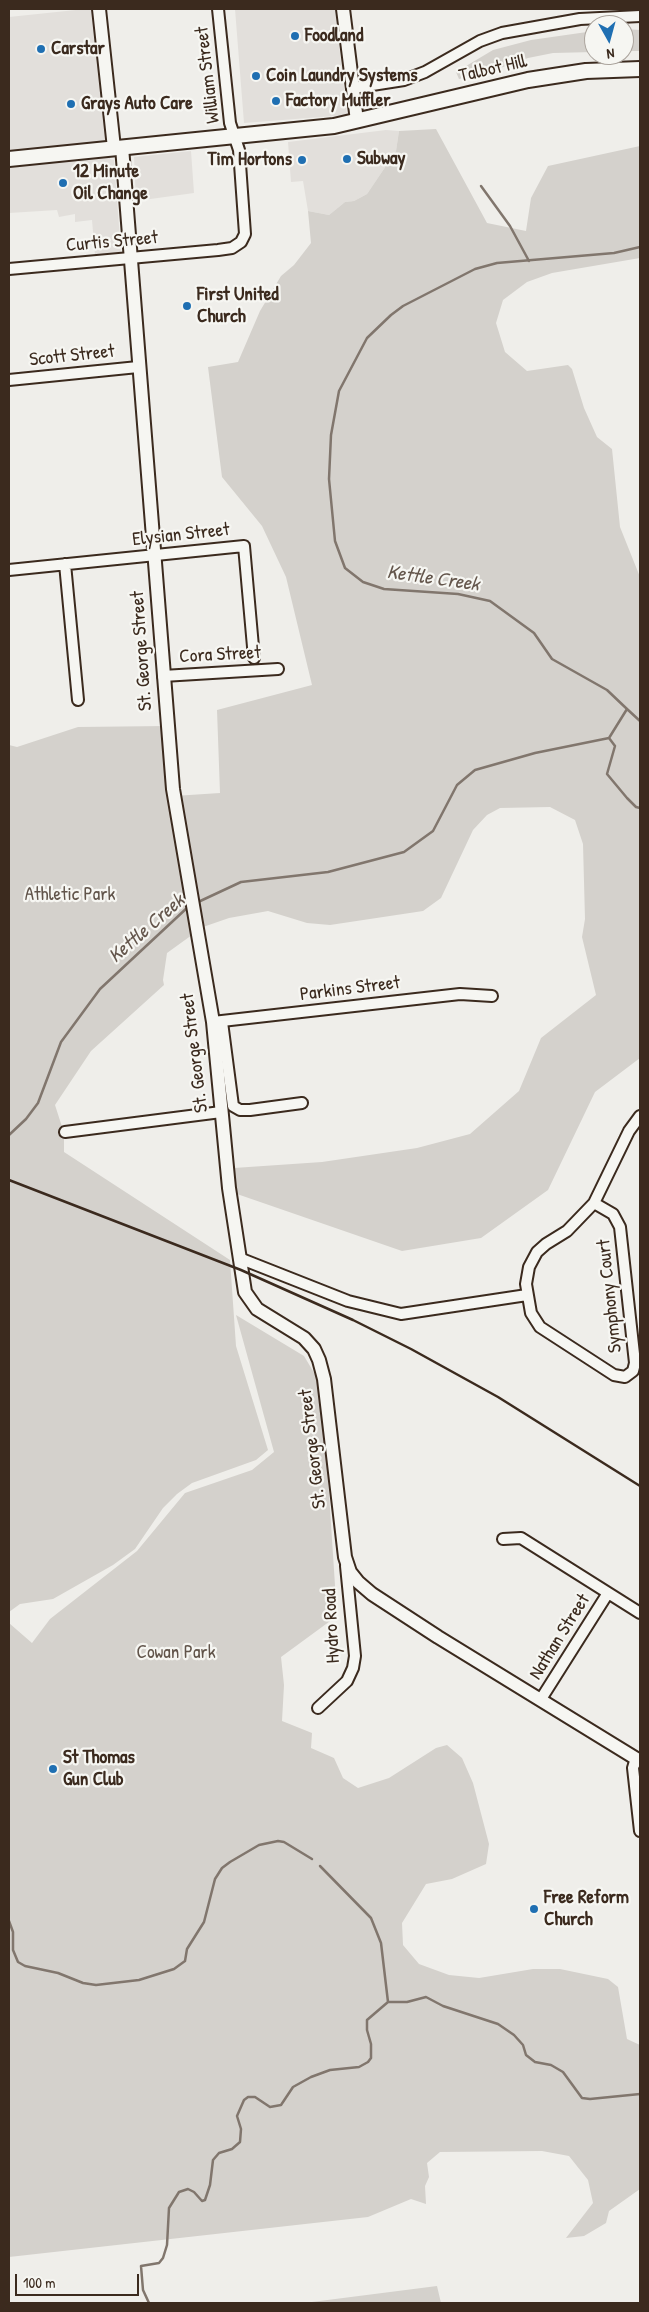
<!DOCTYPE html>
<style>
body{margin:0}
#map{position:relative;width:649px;height:2312px;overflow:hidden;background:#efeeea;font-family:"Patrick Hand",sans-serif}
canvas{display:block}
.frame{position:absolute;inset:0;border:10px solid #3b2a1e;pointer-events:none}
.north{position:absolute;left:584px;top:15px;width:50px;height:50px;box-sizing:border-box;background:#f6f6f2;border:1px solid #aba49d;border-radius:50%;rotate:173deg;font-size:14px;font-weight:700;line-height:20px;text-align:center;color:#3b2a1e}
.north::after{content:'';display:block;margin:auto;width:18px;height:22px;background:#1f6fb2;clip-path:polygon(50% 0,100% 100%,50% 72%,0 100%)}
.scale{position:absolute;left:15px;top:2274px;width:124px;height:22px;box-sizing:border-box;border:2px solid #3b2a1e;border-top:0;padding-left:6px;font-size:15px;line-height:18px;white-space:nowrap;color:#3b2a1e;-webkit-text-stroke:4px #f6f6f2;paint-order:stroke}
</style>
<div id="map">
<canvas width="649" height="2312"></canvas>
<div class="frame"></div>
<div class="north">N</div>
<div class="scale">100 m</div>
</div>
<script>
const context = document.querySelector('canvas').getContext('2d');
context.lineJoin = 'round';
function fillPath(path, color) { context.fillStyle = color; context.fill(path, 'evenodd'); }
const shape = rows => new Path2D(rows.map(r => 'M' + r).join(''));
function strokePath(path, color, width, dash) { context.strokeStyle = color; context.lineWidth = width; context.lineCap = dash ? 'butt' : 'round'; context.setLineDash(dash || []); context.stroke(path); }
function label(font, color, halo, rows, align = 'center') {
  context.font = font + ' "Patrick Hand",sans-serif'; context.lineWidth = 4.5; context.setLineDash([]); context.textBaseline = 'middle'; context.strokeStyle = halo; context.fillStyle = color; for (const [text, x, y, turn = 0] of rows) {
    context.save(); context.translate(x, y); context.rotate((+turn || 0) * Math.PI / 180); context.textAlign = isNaN(turn) ? turn : align; if (halo) context.strokeText(text, 0, 0); context.fillText(text, 0, 0); context.restore();
  }
}
const built = shape([
 [85,9,93,9,110,159,114,160,121,253,95,255,92,220,75,222,75,214,59,217,57,210,9,213,9,17],
 [235,9,335,9,347,115,244,123],
 [386,130,399,131,396,151,367,194,354,201,345,202,329,215,308,211,303,181,291,182,288,142],
 [191,151,194,193,136,201,134,157]
]);
const green = shape([
 [624,29,640,30,640,51,624,51],
 [594,31,594,52,553,53,528,58,489,72,459,79,456,72,493,50,531,40],
 [436,129,487,223,526,231,531,198,548,166,640,146,640,258,552,273,527,282,503,300,496,323,505,352,527,371,568,365,572,369,584,408,597,437,612,449,620,527,640,577,640,1058,595,1092,548,1190,481,1238,402,1251,237,1194,234,1168,322,1162,417,1148,470,1134,519,1091,541,1038,596,995,582,937,585,919,583,844,575,820,550,807,500,808,487,815,473,830,441,898,423,911,330,925,307,923,268,911,229,918,203,927,167,953,163,980,164,985,91,1051,55,1105,64,1133,64,1152,230,1260,236,1346,268,1450,256,1460,192,1483,177,1494,163,1508,135,1549,113,1565,53,1599,20,1604,9,1612,9,745,17,747,78,727,166,726,174,796,220,793,217,710,312,685,286,577,262,526,222,477,208,367,238,362,260,311,281,276,294,265,311,243,308,211,329,215,345,202,354,201,367,194,396,151,399,131],
 [236,1315,304,1356,322,1386,337,1616,281,1657,284,1685,282,1721,312,1733,311,1748,334,1758,343,1778,358,1788,389,1778,436,1748,447,1745,462,1758,473,1783,489,1844,486,1864,452,1879,426,1884,402,1923,403,1945,419,1964,449,1975,479,1978,533,1969,560,1969,608,1979,618,1987,627,2039,640,2045,640,2189,609,2211,606,2223,584,2236,566,2238,593,2203,588,2180,569,2156,542,2151,440,2152,427,2163,429,2177,425,2186,426,2204,411,2199,368,2217,9,2257,9,1623,32,1643,50,1619,137,1551,185,1493,252,1470,274,1452],
 [437,2286,441,2303,304,2303]
]);
const stream = shape([
 [481,186,510,226,529,261],
 [627,709,640,721],
 [609,738,615,746,607,774,627,798,636,807,640,808],
 [196,903,241,882,328,872,404,852,433,831,457,785,475,770,535,753,609,738,627,709,607,690,552,659,534,633,490,601,458,594,384,589,363,582,345,568,335,541,329,479,331,435,339,391,367,338,391,315,403,306,475,269,497,263,614,253,640,247],
 [9,1135,26,1119,38,1103,61,1042,100,989,188,907],
 [320,1866,371,1918,381,1943,388,2002],
 [9,1921,13,1932,13,1950,18,1962,25,1966,58,1973,83,1983,96,1985,139,1980,174,1969,185,1961,187,1949,204,1922,215,1879,222,1868,230,1862,259,1845,278,1841,284,1842,312,1859],
 [149,2303,143,2290,141,2266,159,2263,163,2258,167,2245,169,2208,179,2192,188,2189,194,2192,202,2201,205,2200,210,2185,213,2160,219,2153,232,2149,240,2142,241,2129,237,2116,244,2100,248,2097,255,2097,270,2107,281,2105,293,2087,311,2077,330,2070,359,2067,368,2062,371,2058,371,2044,367,2030,367,2020,388,2002,407,2002,426,1997,443,2006,498,2024,514,2035,523,2045,526,2055,535,2062,551,2065,563,2072,582,2098,590,2099,640,2094]
]);
const minor = shape([
 [353,88,404,80,425,72,480,41,502,33,580,19,640,16],
 [9,269,218,250,232,248,241,242,245,234,239,150,230,123,218,9],
 [9,380,138,367],
 [65,564,78,700],
 [9,570,244,546,254,658],
 [163,676,278,669],
 [213,1022,460,994,492,996],
 [222,1022,233,1106,240,1110,250,1110,302,1103],
 [65,1132,221,1112],
 [594,1203,613,1214,620,1227,635,1363,633,1371,625,1377,614,1375,540,1327,531,1313,526,1284,529,1267,537,1252,546,1244,567,1231,594,1203,629,1131,640,1116],
 [239,1258,348,1301,401,1314,527,1295],
 [503,1539,521,1538,640,1613],
 [541,1699,608,1593],
 [318,1708,347,1681,353,1668,355,1656,346,1566],
 [636,1758,633,1768,640,1831]
]);
const tertiary = shape([
 [99,9,114,148],
 [343,9,357,121],
 [122,147,173,789,213,1022,229,1188,245,1292,257,1309,304,1338,314,1349,319,1360,324,1379,345,1557,350,1572,358,1582,372,1594,438,1637,640,1761]
]);
const secondary = shape([
 [9,159,334,126,528,80,586,71,640,69]
]);
const rail = shape([
 [9,1180,241,1270,353,1320,411,1349,498,1397,640,1486]
]);
const markers = [
 [295,36,5,"#1f6fb2"],
 [41,49,5,"#1f6fb2"],
 [256,76,5,"#1f6fb2"],
 [276,101,5,"#1f6fb2"],
 [71,104,5,"#1f6fb2"],
 [347,159,5,"#1f6fb2"],
 [302,160,5,"#1f6fb2"],
 [63,183,5,"#1f6fb2"],
 [187,306,5,"#1f6fb2"],
 [53,1769,5,"#1f6fb2"],
 [534,1909,5,"#1f6fb2"]
];
const poiNames = [
 ["Foodland",305,36],
 ["Carstar",51,49],
 ["Coin Laundry Systems",266,76],
 ["Factory Muffler",286,101],
 ["Grays Auto Care",81,104],
 ["Subway",357,159],
 ["Tim Hortons",292,160,"right"],
 ["12 Minute",73,172],
 ["Oil Change",73,194],
 ["First United",197,295],
 ["Church",197,317],
 ["St Thomas",63,1758],
 ["Gun Club",63,1780],
 ["Free Reform",544,1898],
 ["Church",544,1920]
];
const streetNames = [
 ["Talbot Hill",493,69,-13],
 ["William Street",208,75,-97],
 ["Curtis Street",112,242,-5],
 ["Scott Street",72,356,-6],
 ["Elysian Street",181,535,-6],
 ["St. George Street",142,651,-94],
 ["Cora Street",220,655,-3],
 ["Parkins Street",350,989,-7],
 ["St. George Street",195,1053,-97],
 ["Symphony Court",610,1296,-96],
 ["St. George Street",313,1449,-97],
 ["Hydro Road",332,1626,-93],
 ["Nathan Street",560,1637,-58]
];
const parkNames = [
 ["Athletic Park",70,895],
 ["Cowan Park",176,1653]
];
const waterNames = [
 ["Kettle Creek",433,579,8],
 ["Kettle Creek",147,929,-41]
];
fillPath(built, '#e2dfdb');
fillPath(green, '#d4d1cc');
strokePath(stream, '#81766d', 2.5);
strokePath(minor, '#3b2a1e', 14);
strokePath(tertiary, '#3b2a1e', 16);
strokePath(secondary, '#3b2a1e', 18);
strokePath(minor, '#f6f6f2', 10);
strokePath(tertiary, '#f6f6f2', 12);
strokePath(secondary, '#f6f6f2', 14);
strokePath(rail, '#3b2a1e', 2.5);
for (const [x, y, r, color] of markers) { const dot = new Path2D(); dot.arc(x, y, r, 0, 2 * Math.PI); context.fillStyle = color; context.fill(dot); strokePath(dot, '#f6f6f2', 2); }
label('bold 19px', '#3b2a1e', '#f6f6f2', poiNames, 'left');
label('19px', '#3b2a1e', '#f6f6f2', streetNames);
label('19px', '#61544a', '#f6f6f2', parkNames);
label('italic 20px', '#64564c', '#f6f6f2', waterNames);
</script>
